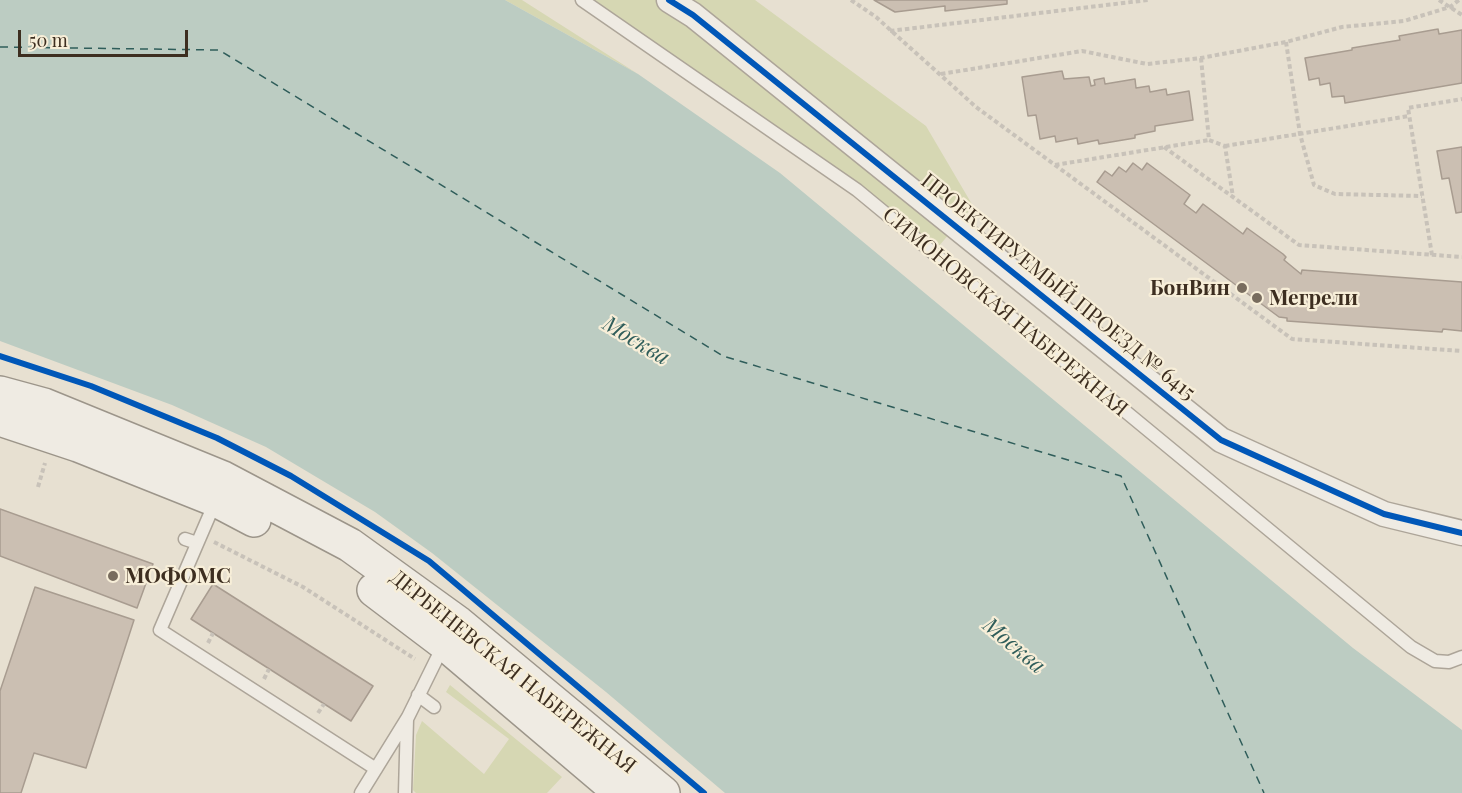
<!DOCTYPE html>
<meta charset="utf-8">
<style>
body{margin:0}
#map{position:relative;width:1462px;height:793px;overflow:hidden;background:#e7e0d1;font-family:"Playfair Display",serif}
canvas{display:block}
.scale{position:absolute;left:18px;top:30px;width:170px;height:27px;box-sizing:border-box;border:3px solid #3d2e20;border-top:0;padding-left:8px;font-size:18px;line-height:21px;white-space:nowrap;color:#3d2e20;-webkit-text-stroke:4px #f7eed8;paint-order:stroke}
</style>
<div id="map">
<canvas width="1462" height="793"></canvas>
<div class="scale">50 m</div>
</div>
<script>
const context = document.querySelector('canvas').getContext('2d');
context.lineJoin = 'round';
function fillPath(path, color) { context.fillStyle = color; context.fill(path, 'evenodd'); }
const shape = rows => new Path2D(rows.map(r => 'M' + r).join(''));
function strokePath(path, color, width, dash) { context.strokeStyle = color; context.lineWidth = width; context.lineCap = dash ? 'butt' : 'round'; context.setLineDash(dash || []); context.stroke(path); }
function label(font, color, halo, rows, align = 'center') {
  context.font = font + ' "Playfair Display",serif'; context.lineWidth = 4.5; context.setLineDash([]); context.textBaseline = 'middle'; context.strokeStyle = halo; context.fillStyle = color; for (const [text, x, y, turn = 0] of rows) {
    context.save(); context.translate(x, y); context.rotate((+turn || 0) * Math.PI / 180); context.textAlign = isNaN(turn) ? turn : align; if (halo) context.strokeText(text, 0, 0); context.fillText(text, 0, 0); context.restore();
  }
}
const green = shape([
 [505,0,522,0,638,74],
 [582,0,755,0,926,126,973,206,933,253,857,190],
 [450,685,562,777,547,793,416,793,413,790,416,735,422,721,484,774,509,739,446,692]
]);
const water = shape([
 [0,0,505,0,638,74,780,173,1353,648,1462,730,1462,793,725,793,606,692,432,553,375,512,266,447,172,405,0,341]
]);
const ferry = shape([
 [0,47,219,50,723,356,1121,476,1264,793]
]);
const building = shape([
 [874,0,1007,0,1007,4,945,11,945,6,895,12,874,0],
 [1438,29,1439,34,1462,30,1462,83,1345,103,1344,96,1332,97,1330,83,1320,85,1319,78,1309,80,1305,58,1352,50,1352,48,1400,40,1399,36,1438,29],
 [1062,71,1064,79,1089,77,1091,86,1095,85,1094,80,1104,78,1105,84,1135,79,1136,88,1149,86,1150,92,1166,89,1167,95,1189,91,1193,120,1155,126,1155,131,1135,135,1135,138,1099,144,1098,140,1078,144,1077,138,1056,142,1055,136,1040,139,1036,115,1028,116,1022,77,1062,71],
 [1462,147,1462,212,1456,213,1449,178,1442,179,1437,151,1462,147],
 [1133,163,1142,170,1147,163,1190,195,1184,204,1196,213,1203,204,1243,234,1247,228,1283,254,1286,257,1284,260,1301,274,1302,270,1462,282,1462,331,1443,329,1442,332,1287,321,1287,318,1279,317,1097,182,1105,171,1112,176,1119,167,1126,172,1133,163],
 [0,509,153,564,137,608,0,556,0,509],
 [213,584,373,686,351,721,191,619,213,584],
 [35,587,134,620,86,768,34,753,21,793,0,793,0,691,35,587]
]);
const path = shape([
 [851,0,876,17,976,107,1292,339,1462,351],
 [1439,0,1462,15],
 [890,31,1148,0],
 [1286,42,1300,134,1314,185,1335,194,1422,196],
 [1201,58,1209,140,1225,146,1233,197],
 [941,74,1082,51,1147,64,1201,58,1286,42,1342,27,1404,21,1450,7,1459,0],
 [1225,146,1409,116],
 [1164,147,1299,245,1462,257],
 [1055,165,1209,140],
 [1432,255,1408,108,1462,99],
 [38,487,45,463],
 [214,542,303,587,415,659],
 [208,643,213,633],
 [264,679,269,669],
 [318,713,324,704]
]);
const service = shape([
 [582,0,857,190,1411,647,1435,661,1449,662,1462,657],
 [216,500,160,630,376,769],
 [185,539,197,543],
 [418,695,434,707],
 [361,793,408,717,444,644],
 [405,793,407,719]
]);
const minor = shape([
 [669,0,693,15,1221,440,1384,514,1462,533]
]);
const secondary = shape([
 [0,393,44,405,223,478,350,545,458,623,663,793],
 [0,419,78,445,216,500,254,520],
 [374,590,444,643,621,793]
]);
const cycleway = shape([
 [669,0,693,15,1221,440,1384,514,1462,533],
 [0,356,91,386,217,438,291,476,429,561,704,793]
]);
const markers = [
 [1242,288,6,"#786c5e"],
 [1257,298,6,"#786c5e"],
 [113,576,6,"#786c5e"]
];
const streetNames = [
 ["ПРОЕКТИРУЕМЫЙ ПРОЕЗД № 6415",1058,287,39],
 ["СИМОНОВСКАЯ НАБЕРЕЖНАЯ",1005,312,40],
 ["ДЕРБЕНЕВСКАЯ НАБЕРЕЖНАЯ",513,672,39]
];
const poiNames = [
 ["БонВин",1230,288,"right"],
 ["Мегрели",1269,298],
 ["МОФОМС",125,576]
];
const waterNames = [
 ["Москва",636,341,31],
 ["Москва",1014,646,40]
];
fillPath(green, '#d6d7b3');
fillPath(water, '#bcccc2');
strokePath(ferry, '#2f5d5a', 1.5, [8, 6]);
fillPath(building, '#cbbfb2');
strokePath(building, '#a89c90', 1.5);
strokePath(service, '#ada599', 15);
strokePath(minor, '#ada599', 27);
strokePath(secondary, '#9c958a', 36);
strokePath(path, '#c8c2b9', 4, [4.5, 3]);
strokePath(service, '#efebe3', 12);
strokePath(minor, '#efebe3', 24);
strokePath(secondary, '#efebe3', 33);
strokePath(cycleway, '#0057b8', 6);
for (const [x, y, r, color] of markers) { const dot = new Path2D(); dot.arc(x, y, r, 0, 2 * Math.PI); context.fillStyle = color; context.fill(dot); strokePath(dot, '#f7eed8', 2); }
label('21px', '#3d2e20', '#f7eed8', streetNames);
label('bold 21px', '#3d2e20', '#f7eed8', poiNames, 'left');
label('italic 22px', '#2f5d5a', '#f7eed8', waterNames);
</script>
